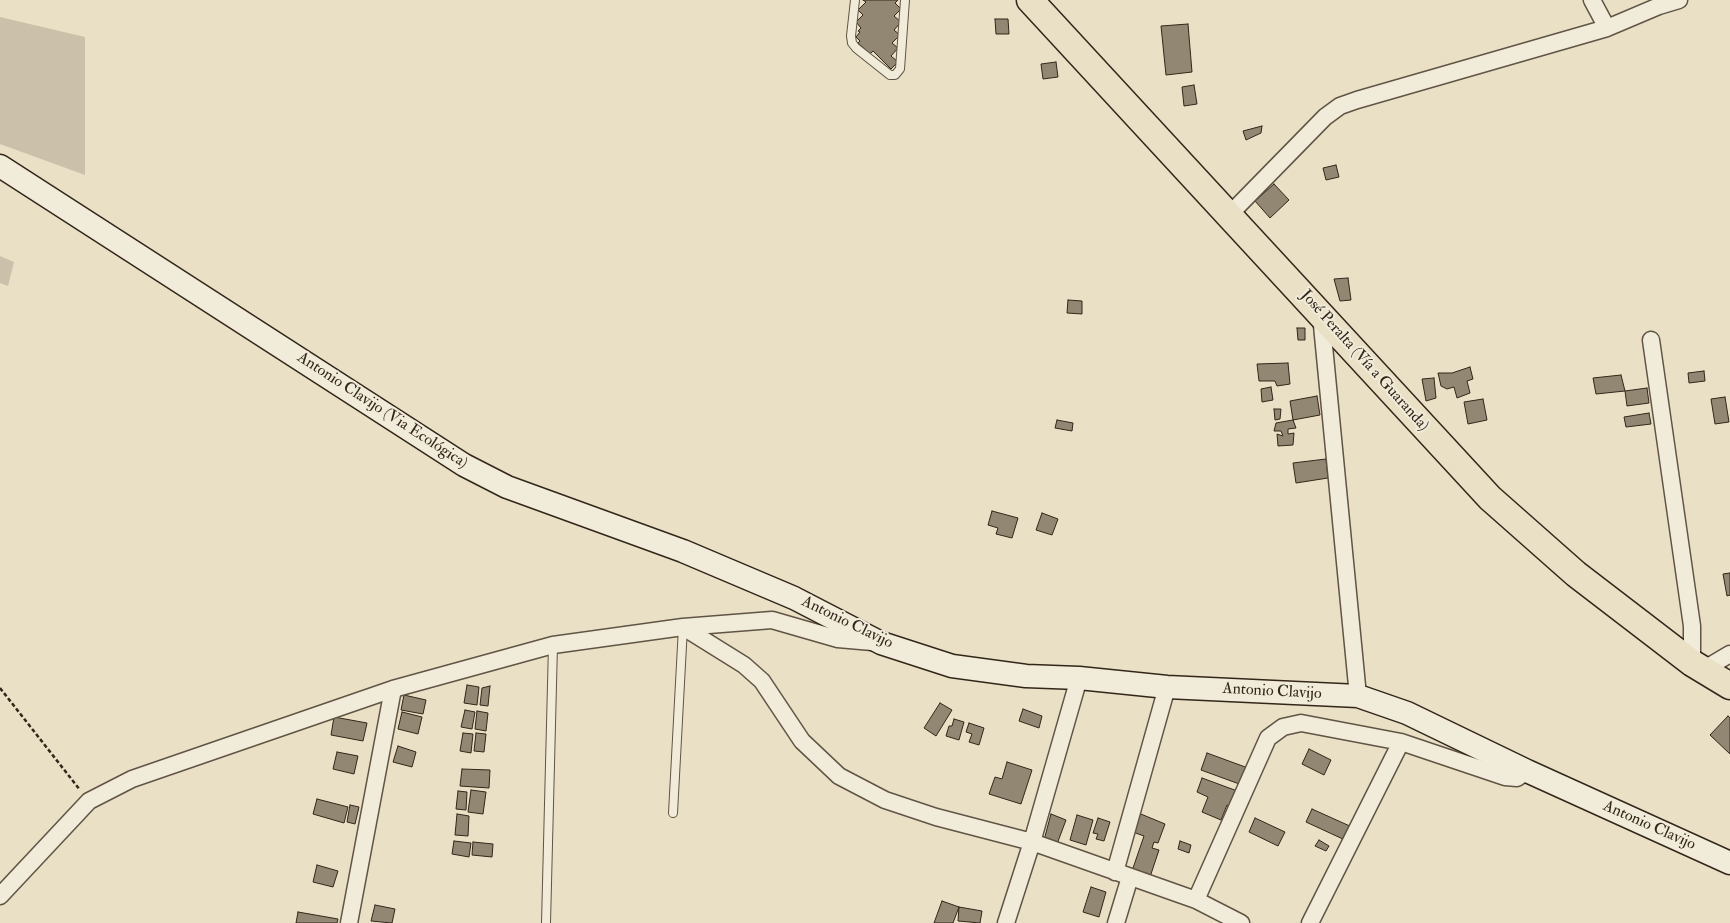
<!DOCTYPE html>
<meta charset="utf-8">
<style>
body{margin:0}
canvas{display:block;background:#eae0c6}
</style>
<canvas width="1730" height="923"></canvas>
<script>
const context = document.querySelector('canvas').getContext('2d');
context.lineJoin = 'round';
function fillPath(path, color) { context.fillStyle = color; context.fill(path, 'evenodd'); }
const shape = rows => new Path2D(rows.map(r => 'M' + r).join(''));
function strokePath(path, color, width, dash) { context.strokeStyle = color; context.lineWidth = width; context.lineCap = dash ? 'butt' : 'round'; context.setLineDash(dash || []); context.stroke(path); }
function label(font, color, halo, rows, align = 'center') {
  context.font = font + ' "IM FELL Double Pica",serif'; context.lineWidth = 4; context.setLineDash([]); context.textBaseline = 'middle'; context.strokeStyle = halo; context.fillStyle = color; for (const [text, x, y, turn = 0] of rows) {
    context.save(); context.translate(x, y); context.rotate((+turn || 0) * Math.PI / 180); context.textAlign = isNaN(turn) ? turn : align; if (halo) context.strokeText(text, 0, 0); context.fillText(text, 0, 0); context.restore();
  }
}
const green = shape([
 [0,17,85,37,85,175,0,144],
 [0,256,14,262,8,286,0,283]
]);
const building = shape([
 [863,0,898,0,895,3,901,9,894,16,901,22,894,30,900,35,892,43,898,48,891,56,898,62,891,69,873,51,870,54,858,43,860,41,856,37,860,32,858,31,861,28,856,22,863,15,858,10,866,2,863,0],
 [995,19,1008,19,1009,34,996,34,995,19],
 [1188,24,1192,72,1166,75,1161,26,1188,24],
 [1056,62,1058,77,1043,79,1041,64,1056,62],
 [1194,85,1197,104,1184,106,1182,87,1194,85],
 [1262,126,1261,133,1246,140,1243,131,1262,126],
 [1336,165,1339,177,1326,180,1323,168,1336,165],
 [1274,184,1289,200,1270,218,1255,201,1274,184],
 [1348,278,1351,300,1340,301,1334,279,1348,278],
 [1068,300,1082,301,1082,314,1067,313,1068,300],
 [1297,328,1305,328,1305,340,1298,340,1297,328],
 [1288,363,1290,384,1277,386,1275,381,1259,381,1257,364,1288,363],
 [1470,367,1473,379,1467,381,1470,393,1457,398,1454,387,1447,389,1441,386,1438,373,1452,373,1470,367],
 [1704,371,1705,381,1689,383,1688,373,1704,371],
 [1621,375,1625,391,1596,394,1593,378,1621,375],
 [1434,378,1436,398,1426,401,1422,379,1434,378],
 [1271,387,1273,400,1262,402,1261,389,1271,387],
 [1647,388,1649,403,1627,406,1625,391,1647,388],
 [1317,396,1320,415,1293,420,1290,401,1317,396],
 [1725,397,1729,422,1715,424,1711,399,1725,397],
 [1483,399,1487,420,1468,424,1464,402,1483,399],
 [1274,409,1281,409,1280,419,1275,420,1274,409],
 [1649,413,1651,424,1626,427,1624,417,1649,413],
 [1057,420,1073,423,1072,431,1055,428,1057,420],
 [1293,420,1296,428,1288,429,1288,434,1294,433,1293,445,1278,446,1277,434,1283,436,1281,431,1274,431,1276,423,1293,420],
 [1326,459,1328,478,1296,483,1293,463,1326,459],
 [992,511,1018,518,1012,538,996,534,998,528,988,525,992,511],
 [1042,513,1058,519,1052,535,1036,530,1042,513],
 [1730,573,1730,595,1727,596,1723,574,1730,573],
 [467,685,479,687,477,705,464,703,467,685],
 [490,686,488,706,480,705,482,688,490,686],
 [404,695,426,700,423,714,401,710,404,695],
 [940,703,952,710,936,736,924,728,940,703],
 [1023,709,1042,716,1039,728,1019,721,1023,709],
 [465,710,475,712,472,729,461,727,465,710],
 [477,711,488,713,486,731,475,729,477,711],
 [402,712,422,717,418,734,398,729,402,712],
 [1728,716,1730,718,1730,754,1710,735,1728,716],
 [334,717,367,723,363,741,331,735,334,717],
 [954,719,964,722,959,740,946,736,949,726,952,726,954,719],
 [969,723,984,728,979,745,969,742,972,734,966,732,969,723],
 [463,733,473,734,471,753,460,751,463,733],
 [476,733,486,734,484,752,474,751,476,733],
 [398,746,416,752,412,767,393,762,398,746],
 [1309,749,1331,760,1324,775,1302,764,1309,749],
 [337,752,358,756,354,774,333,769,337,752],
 [1207,753,1248,768,1242,785,1201,770,1207,753],
 [1007,762,1032,770,1021,804,989,794,995,777,1002,779,1007,762],
 [462,769,490,770,489,788,460,786,462,769],
 [1202,778,1240,792,1233,808,1227,805,1221,820,1202,812,1208,797,1197,792,1202,778],
 [471,790,486,792,483,814,468,812,471,790],
 [458,791,467,792,466,810,456,809,458,791],
 [317,799,348,807,344,823,313,814,317,799],
 [350,805,359,807,355,824,347,822,350,805],
 [1312,809,1352,827,1345,840,1306,822,1312,809],
 [1136,812,1165,824,1158,843,1154,842,1152,848,1159,850,1150,877,1132,871,1144,836,1130,831,1136,812],
 [457,814,469,816,468,836,455,835,457,814],
 [1051,814,1066,820,1057,844,1044,840,1051,814],
 [1077,815,1093,820,1086,845,1070,840,1077,815],
 [1098,818,1110,822,1104,841,1096,839,1098,834,1093,833,1098,818],
 [1255,818,1285,832,1278,846,1249,832,1255,818],
 [1319,840,1329,846,1326,851,1315,846,1319,840],
 [454,841,471,843,469,857,452,854,454,841],
 [1180,841,1191,845,1189,853,1178,849,1180,841],
 [473,842,493,844,492,857,472,855,473,842],
 [317,865,338,871,333,887,313,882,317,865],
 [1091,887,1106,892,1099,917,1083,912,1091,887],
 [942,901,959,907,953,923,934,923,942,901],
 [375,905,395,909,392,923,371,921,375,905],
 [959,907,982,911,980,923,958,921,959,907],
 [298,912,338,919,337,923,296,923,298,912]
]);
const path = shape([
 [0,688,80,790]
]);
const service = shape([
 [855,0,851,36,852,43,856,48,890,75,895,75,900,69,905,0],
 [673,813,683,627],
 [546,923,553,645]
]);
const minor = shape([
 [1592,0,1607,28],
 [1229,215,1325,117,1340,106,1357,100,1607,28,1659,6,1679,0],
 [1321,315,1358,696],
 [1651,340,1692,626,1692,663],
 [683,627,744,665,762,681,802,741,839,776,885,800,936,817,1032,842,1196,900,1241,923],
 [1703,670,1730,654],
 [1115,872,1167,687],
 [0,896,89,801,132,779,393,689,553,645,683,627,772,620,838,639,872,642],
 [1196,900,1268,738,1283,727,1301,723,1401,742,1505,777,1517,778,1527,771],
 [349,923,393,689],
 [1006,923,1032,842,1079,678],
 [1116,923,1130,877],
 [1310,923,1401,742]
]);
const secondary = shape([
 [0,166,464,465,507,487,683,551,794,598,881,643,952,666,1026,676,1079,678,1167,687,1358,696,1407,713,1527,771,1730,863]
]);
const trunk = shape([
 [1030,0,1490,498,1576,574,1692,663,1730,686]
]);
const streetNames = [
 ["José Peralta (Vía a Guaranda)",1364,361,48],
 ["Antonio Clavijo (Via Ecológica)",382,411,33],
 ["Antonio Clavijo",847,623,26],
 ["Antonio Clavijo",1272,692,3],
 ["Antonio Clavijo",1649,826,24]
];
fillPath(green, '#cbc0a9');
fillPath(building, '#928773');
strokePath(building, '#332619', 1);
strokePath(service, '#615444', 10);
strokePath(minor, '#615444', 19);
strokePath(secondary, '#332619', 25);
strokePath(trunk, '#332619', 29);
strokePath(path, '#332619', 2.5, [4, 2.5]);
strokePath(service, '#f1ebda', 8);
strokePath(minor, '#f1ebda', 16);
strokePath(secondary, '#f1ebda', 22);
strokePath(trunk, '#eae0c6', 26);
label('16px', '#332619', '#f1ebda', streetNames);
</script>
